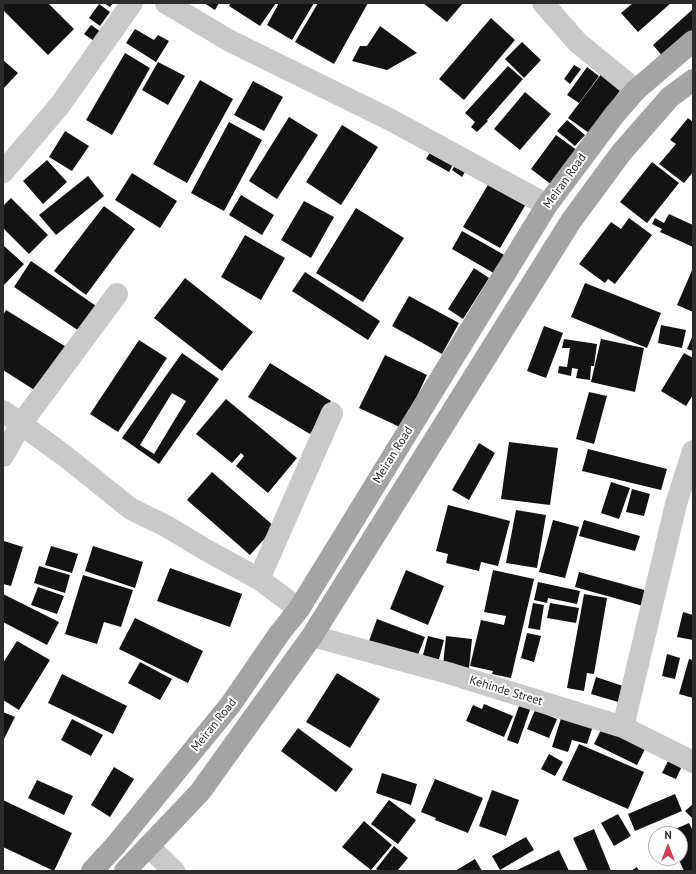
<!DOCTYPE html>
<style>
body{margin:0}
#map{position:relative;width:696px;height:874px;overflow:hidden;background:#fff;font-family:"PT Sans",sans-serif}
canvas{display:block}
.frame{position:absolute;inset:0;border:4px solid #2c2c2c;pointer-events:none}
.north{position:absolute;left:648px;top:826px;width:40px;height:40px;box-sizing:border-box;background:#fff;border:1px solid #ababab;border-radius:50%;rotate:0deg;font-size:11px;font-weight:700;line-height:16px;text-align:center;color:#2c2c2c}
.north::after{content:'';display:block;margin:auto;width:14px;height:18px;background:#d23e52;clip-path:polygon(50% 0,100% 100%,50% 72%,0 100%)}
</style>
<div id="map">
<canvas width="696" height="874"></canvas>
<div class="frame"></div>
<div class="north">N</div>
</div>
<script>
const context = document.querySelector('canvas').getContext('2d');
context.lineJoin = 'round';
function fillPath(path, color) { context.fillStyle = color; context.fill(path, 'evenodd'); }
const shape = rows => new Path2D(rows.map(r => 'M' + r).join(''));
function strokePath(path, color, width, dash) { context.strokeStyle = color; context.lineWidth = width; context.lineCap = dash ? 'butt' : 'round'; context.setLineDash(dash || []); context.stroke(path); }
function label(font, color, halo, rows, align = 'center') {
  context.font = font + ' "PT Sans",sans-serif'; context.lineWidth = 4; context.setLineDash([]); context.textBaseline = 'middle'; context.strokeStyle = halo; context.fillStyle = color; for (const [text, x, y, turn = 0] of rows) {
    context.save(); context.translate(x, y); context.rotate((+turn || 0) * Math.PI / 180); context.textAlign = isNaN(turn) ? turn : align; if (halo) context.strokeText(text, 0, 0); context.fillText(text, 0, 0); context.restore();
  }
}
const building = shape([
 [3,3,48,3,74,29,48,55,3,10],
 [104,3,113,3,110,7],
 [204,3,219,3,215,10],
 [231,3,276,3,260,26,229,6],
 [279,3,314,3,292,40,267,25],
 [318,3,368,3,334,64,295,42],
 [423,3,463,3,447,22],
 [633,3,671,3,638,32,621,13],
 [99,4,110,12,100,26,89,18],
 [693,9,693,33,664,58,653,45],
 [491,18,515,40,464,100,439,79],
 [91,25,101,32,94,41,84,34],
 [380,26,417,53,387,70,352,61,360,46,367,46],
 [135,29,154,40,158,35,169,41,156,62,126,43],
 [522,42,541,60,524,78,505,59],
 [125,53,150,68,112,135,86,120],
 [3,60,18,73,3,89],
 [158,62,185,76,168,105,142,90],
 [574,65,581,69,570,84,564,79],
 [508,66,523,79,487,120,488,121,477,132,471,127,475,122,465,113],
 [587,67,599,76,579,103,567,95],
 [602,73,622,88,589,133,568,118],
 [200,80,233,99,187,183,153,164],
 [253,81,283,97,264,131,234,115],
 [525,92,551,114,520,150,494,129],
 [289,117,318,135,277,199,249,181],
 [688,118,693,122,693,172,684,183,659,164,676,144,670,140],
 [567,120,585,135,575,146,557,131],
 [229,122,262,140,224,211,191,193],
 [342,125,378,147,341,205,306,182],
 [65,131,89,146,72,171,49,157],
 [556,135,578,151,552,185,531,169],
 [435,144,457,157,449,172,426,159],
 [459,158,470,164,462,177,452,170],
 [47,160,67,182,43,204,23,181],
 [652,162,679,183,647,223,620,202],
 [132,173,177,201,160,228,115,200],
 [88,176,104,196,56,235,39,215],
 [492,178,529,199,500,248,463,227],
 [241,195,274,215,262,235,229,215],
 [11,198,48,235,29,254,3,228,3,206],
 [304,201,334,217,311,258,281,240],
 [104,206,135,229,86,295,54,271],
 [356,208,404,238,363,302,316,273],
 [669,214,693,225,693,247,660,232,662,229,652,224,655,218,664,223],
 [629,218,652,235,615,284,608,279,605,283,579,264,611,222,621,229],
 [462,231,508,257,497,275,452,249],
 [245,235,285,258,261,300,221,277],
 [3,245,24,264,3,286],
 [31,261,99,308,82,333,14,287],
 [474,268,489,278,463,319,448,309],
 [693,268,693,312,677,305],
 [305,272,380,321,368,340,292,291],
 [185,278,253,332,222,371,154,318],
 [585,283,661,313,647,348,571,317],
 [409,296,459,323,442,354,392,326],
 [6,310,68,348,39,393,3,370,3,315],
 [661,325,686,330,682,348,658,343],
 [544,326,563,333,546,378,527,371],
 [693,335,693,351,687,349],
 [564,339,597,344,594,366,591,366,590,380,576,378,578,369,572,368,571,376,558,373,559,366,567,367,570,348,562,348],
 [601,339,644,348,635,392,591,382],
 [139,340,167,358,118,432,90,414],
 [182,353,219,379,159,464,122,438],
 [172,393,186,401,154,454,140,445],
 [684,353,693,358,693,395,686,406,661,391],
 [385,355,427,375,402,428,359,408],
 [270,363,331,401,310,434,248,397],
 [589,392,607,396,594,444,576,439],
 [226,399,297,458,268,493,236,466,244,456,241,453,232,463,196,434],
 [509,442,558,448,550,505,501,499],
 [479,443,495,453,469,500,452,490],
 [588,449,667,469,661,490,582,471],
 [212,472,275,527,250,555,187,500],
 [611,482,630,488,619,519,601,513],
 [632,489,650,494,644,516,626,512],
 [448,505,510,521,498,566,481,562,479,571,446,563,448,554,436,551],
 [516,510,546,515,537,568,506,563],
 [553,520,579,527,565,578,539,572],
 [584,520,640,536,635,551,579,536],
 [4,541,23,547,11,586,3,584,3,546],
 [51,546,78,554,72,573,45,565],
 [93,546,143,562,135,588,85,571],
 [39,566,70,575,65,593,34,583],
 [170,568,242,594,230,627,157,601],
 [406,570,444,586,428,625,390,609],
 [493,570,534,579,511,678,492,674,493,671,470,666,481,620,504,625,506,616,484,612],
 [579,572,648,591,643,606,575,587],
 [83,575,133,590,121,627,104,622,97,644,65,634],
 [538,582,580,591,577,604,548,598,547,603,534,600],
 [38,587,64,596,57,614,31,605],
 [3,594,59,622,47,645,3,622],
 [584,594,607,598,594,674,587,673,584,691,567,688],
 [533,603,544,605,540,630,528,628],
 [550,603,579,608,576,623,547,618],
 [683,612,693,615,693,640,677,637],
 [135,618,203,651,188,683,119,649],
 [377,619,425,637,416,660,369,641],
 [527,633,541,636,534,662,521,658],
 [428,636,444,640,438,663,422,659],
 [446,636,472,639,469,668,443,665],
 [17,641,50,660,19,710,3,700,3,663],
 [667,654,680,658,675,679,662,676],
 [689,659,693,660,693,698,679,694],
 [140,662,172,679,160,700,128,683],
 [337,673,380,699,350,748,306,722],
 [62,674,127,706,113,734,48,703],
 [596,677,629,688,625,704,591,694],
 [520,703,531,707,518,744,507,740],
 [484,704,513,716,504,737,466,721,473,705,482,709],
 [535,710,557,719,549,738,527,729],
 [3,712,15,717,3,741],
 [562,715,593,726,587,744,572,740,568,752,552,747],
 [72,719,103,735,91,756,61,740],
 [298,728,353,769,336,792,281,751],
 [602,728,645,749,637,765,594,744],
 [579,744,644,772,628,809,562,780],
 [549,754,563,762,555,776,541,769],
 [669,759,682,766,676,779,662,773],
 [114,767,134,779,110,817,91,805],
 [382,773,417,784,411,805,376,793],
 [435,779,483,798,468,833,435,820,436,818,421,812],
 [37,780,73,796,64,815,28,798],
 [492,790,519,800,506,836,479,826],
 [675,794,682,811,635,831,628,814],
 [3,800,72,833,54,871,3,847],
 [389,800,416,820,398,844,371,824],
 [693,804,693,819,685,811],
 [618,814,631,836,614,846,601,823],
 [364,821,392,845,371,870,342,847],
 [689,823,693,831,693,871,684,871,678,858,680,858,680,834,664,834],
 [594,829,611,871,588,871,573,838],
 [526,837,534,850,500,870,492,856],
 [394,846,408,858,397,871,379,871,376,869],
 [559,850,569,871,515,871],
 [475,859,482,871,455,871],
 [637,867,639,871,631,871]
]);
const minor = shape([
 [166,3,230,41,391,120,547,205],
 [543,3,578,43,636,90],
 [3,172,60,105,132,3],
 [3,411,65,456,131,509,166,526,206,550,259,579,299,609],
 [3,456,21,424,117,294],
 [259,579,332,413],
 [312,636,448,673,623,727,693,762],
 [623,727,676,504,693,451],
 [148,846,174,871]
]);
const major = shape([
 [92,871,115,846,231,704,279,634,299,609,547,205,615,114,636,90,693,41],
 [125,871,200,792,312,636,571,221,621,153,670,97,693,80]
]);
const streetNames = [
 ["Meiran Road",565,181,-54],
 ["Meiran Road",393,455,-58],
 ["Kehinde Street",506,691,17],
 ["Meiran Road",214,725,-51]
];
fillPath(building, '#131313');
strokePath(minor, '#c9c9c9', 22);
strokePath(major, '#a4a4a4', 22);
label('12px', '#2c2c2c', '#fff', streetNames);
</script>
